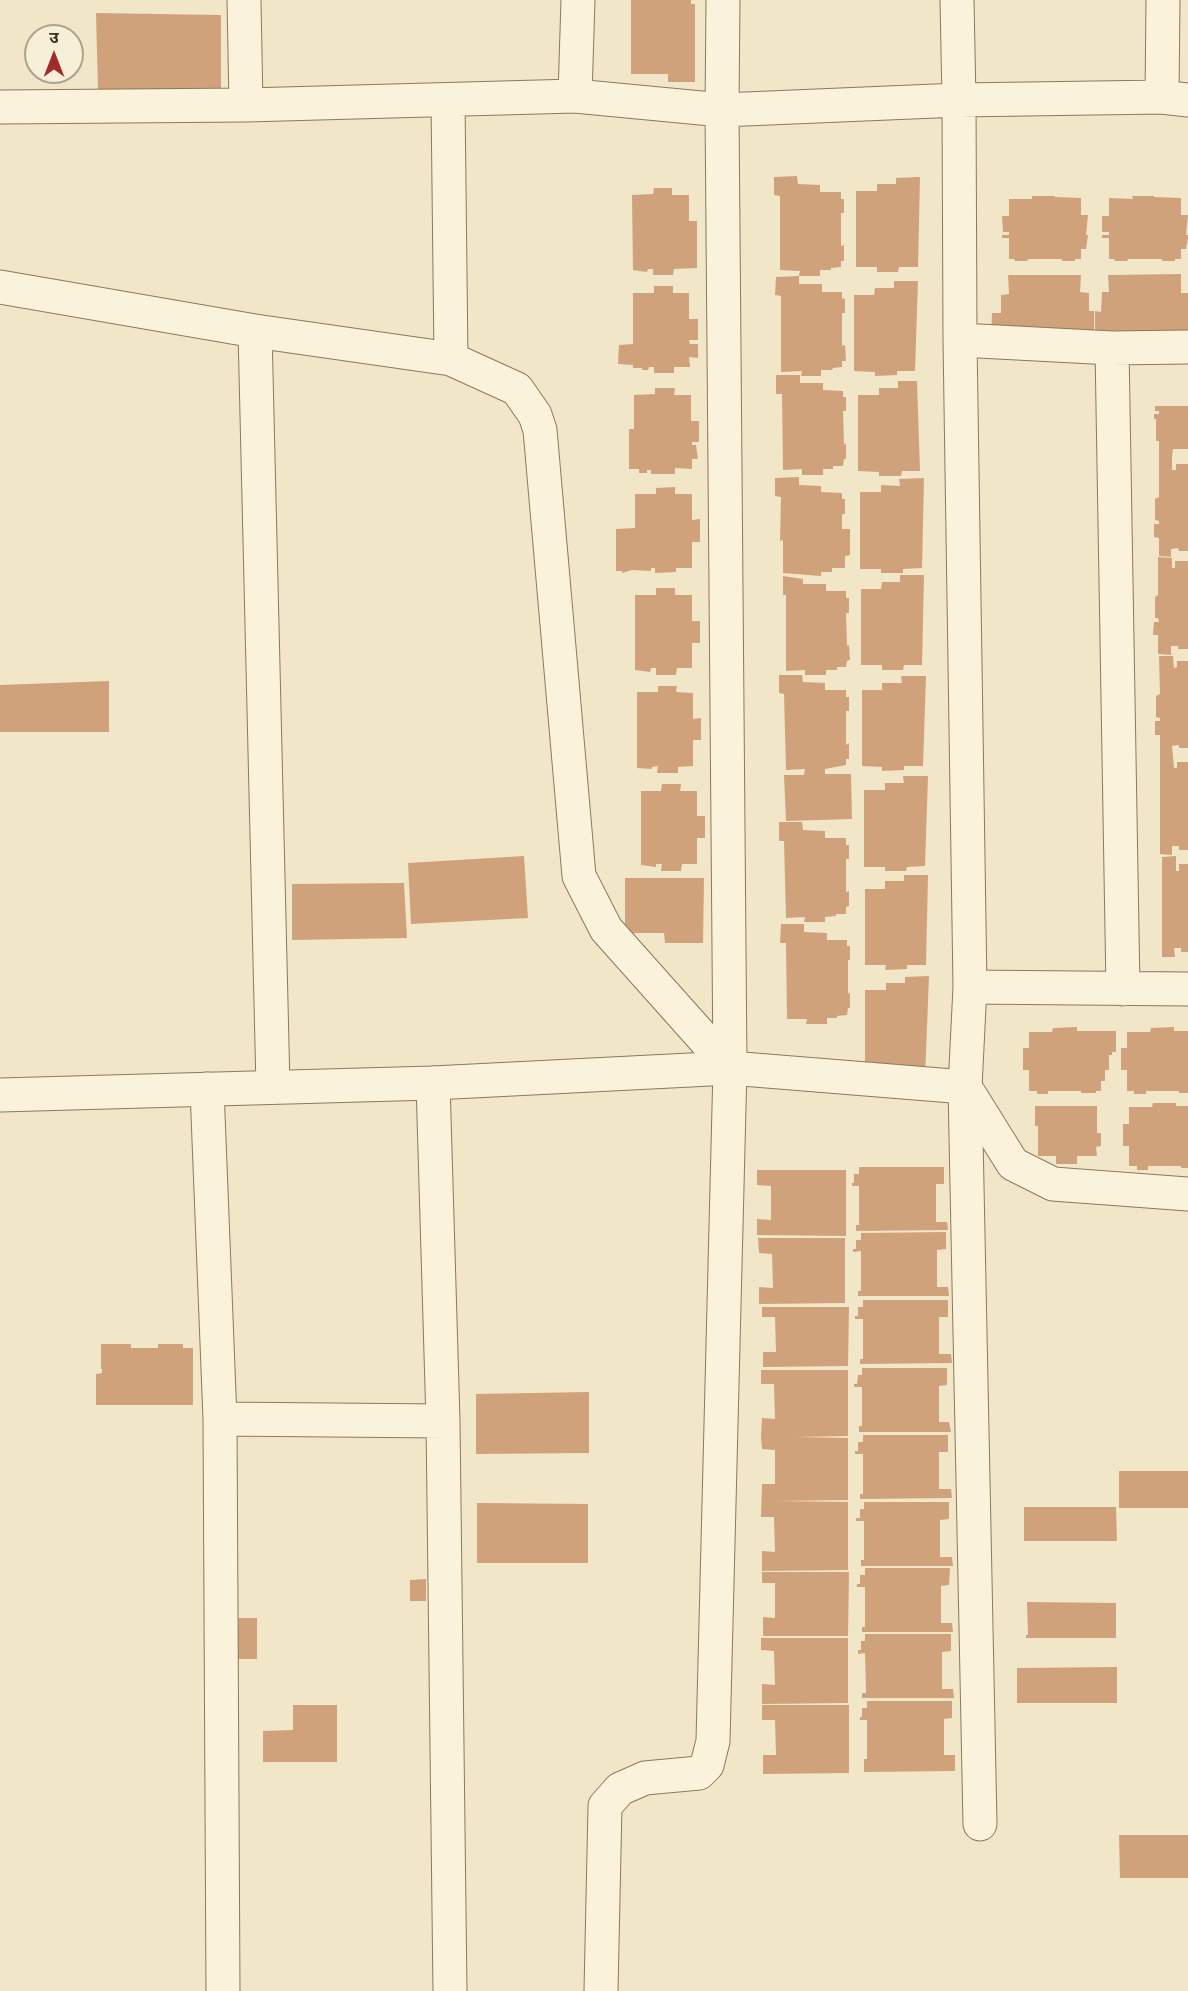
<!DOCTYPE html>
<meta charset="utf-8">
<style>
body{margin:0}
#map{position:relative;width:1188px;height:1991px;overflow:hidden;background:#f1e6c7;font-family:"Roboto Serif","Noto Sans Devanagari",serif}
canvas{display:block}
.north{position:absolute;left:24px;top:24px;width:60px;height:60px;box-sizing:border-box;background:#f7efd7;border:2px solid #ada28d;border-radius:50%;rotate:0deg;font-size:16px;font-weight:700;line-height:24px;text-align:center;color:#3d2f1f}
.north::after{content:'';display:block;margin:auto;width:21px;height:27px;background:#9f2c28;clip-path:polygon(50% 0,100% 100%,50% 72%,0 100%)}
</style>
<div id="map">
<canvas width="1188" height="1991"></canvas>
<div class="north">उ</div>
</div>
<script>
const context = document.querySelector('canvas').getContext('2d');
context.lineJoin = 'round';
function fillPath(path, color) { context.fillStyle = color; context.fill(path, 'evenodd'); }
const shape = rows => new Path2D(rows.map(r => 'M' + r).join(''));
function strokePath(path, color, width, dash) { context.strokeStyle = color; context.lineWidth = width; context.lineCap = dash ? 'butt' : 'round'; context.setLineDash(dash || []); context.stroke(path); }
const building = shape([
 [631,0,691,0,691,4,695,4,695,82,668,82,668,74,631,74],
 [96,13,221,15,221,92,98,91],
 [797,176,798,184,820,185,820,192,841,192,841,199,844,199,844,213,841,213,841,246,844,245,844,261,841,261,841,267,831,268,831,270,820,270,820,276,799,276,800,271,780,270,780,196,774,195,774,177],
 [920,177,918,267,899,267,898,272,877,272,877,267,856,267,856,191,877,191,877,184,896,184,896,178],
 [654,188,672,188,672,195,689,195,689,221,697,221,697,268,674,269,673,275,653,275,653,269,648,269,647,272,633,270,632,195,653,194],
 [1032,196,1055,196,1054,197,1081,198,1081,215,1088,215,1086,235,1088,235,1086,249,1081,249,1081,259,1075,259,1075,261,1062,261,1062,259,1028,259,1027,261,1015,261,1014,259,1009,259,1009,238,1002,238,1002,235,1009,235,1009,232,1003,232,1002,216,1009,216,1009,199,1032,199],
 [1132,196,1154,196,1154,197,1181,198,1181,215,1188,215,1186,235,1188,235,1188,238,1186,249,1181,249,1181,259,1175,259,1175,261,1162,261,1162,259,1127,259,1128,261,1115,261,1114,259,1109,259,1109,238,1102,238,1102,235,1109,235,1109,232,1102,232,1102,216,1109,216,1109,198,1133,199],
 [1181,274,1181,293,1188,293,1188,337,1095,337,1095,311,1101,312,1102,292,1109,292,1108,275],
 [1008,275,1081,275,1080,292,1089,293,1089,311,1094,311,1094,337,991,337,992,313,1001,313,1001,295,1009,294],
 [799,276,799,284,822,284,822,292,842,292,842,298,845,299,845,313,842,313,842,346,845,345,846,361,842,361,842,367,833,368,832,370,821,370,821,376,801,376,802,371,781,372,781,296,775,295,776,277],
 [894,281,918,281,915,371,897,371,897,375,875,376,875,372,854,371,854,295,874,295,875,288,894,288],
 [654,286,673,286,673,293,689,293,689,319,698,319,698,340,689,340,690,344,698,344,698,358,689,357,690,367,674,367,674,373,654,373,654,367,649,367,648,370,642,370,642,368,633,368,633,365,618,364,619,345,633,344,633,293,654,293],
 [776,375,800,375,800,383,823,383,823,390,843,391,843,397,846,397,846,411,843,411,844,445,846,443,846,459,844,459,843,466,833,466,833,469,823,469,823,475,802,475,802,469,783,470,782,394,776,394],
 [898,381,917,381,920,471,902,471,901,476,879,476,879,472,858,471,858,395,879,395,879,388,898,388],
 [655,388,675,388,674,395,691,395,691,421,699,421,699,442,692,442,692,445,696,445,698,459,692,459,692,469,675,468,675,474,651,474,651,470,647,470,647,473,639,473,639,469,629,469,629,429,634,429,634,395,655,394],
 [1155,406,1188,406,1188,449,1173,449,1172,456,1172,470,1176,470,1176,464,1188,464,1188,551,1179,551,1178,548,1171,549,1171,557,1159,556,1159,538,1154,537,1154,524,1159,524,1159,521,1155,520,1155,499,1159,497,1159,441,1156,441,1156,419,1154,419,1154,414,1159,414,1159,411,1155,411],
 [799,477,799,485,821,486,821,492,842,493,842,499,845,499,845,514,842,514,842,529,850,529,850,555,845,556,845,568,832,568,832,572,821,572,821,576,783,573,783,540,780,541,781,497,775,496,775,478],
 [924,478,922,568,903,569,903,573,881,573,881,569,860,569,860,492,881,492,881,485,900,486,899,479],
 [675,487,675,494,692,494,692,520,700,519,700,542,692,542,692,568,676,568,676,572,655,573,655,568,651,568,651,571,632,570,622,573,622,571,616,571,616,529,635,528,635,494,656,494,656,488],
 [1158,557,1172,558,1172,568,1175,568,1175,561,1188,561,1188,649,1178,649,1178,646,1171,646,1171,655,1158,654,1158,635,1153,635,1154,622,1159,622,1158,618,1155,618,1155,597,1158,595],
 [900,575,924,575,922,665,904,665,903,670,882,670,882,665,861,665,861,589,881,589,882,582,900,582],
 [783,576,803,579,803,584,826,584,826,591,846,591,846,598,849,598,849,613,846,613,847,646,849,645,850,660,847,661,846,667,837,667,837,670,826,670,826,675,805,675,805,670,786,671,786,595,783,595],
 [656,588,675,588,675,595,692,595,692,621,700,621,700,643,692,643,692,668,677,668,676,675,656,675,656,668,651,668,650,672,635,670,635,595,656,595],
 [1159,656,1173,656,1174,668,1177,667,1177,661,1188,661,1188,748,1179,748,1179,745,1172,746,1174,768,1177,768,1177,762,1188,762,1188,850,1179,850,1179,846,1172,846,1172,855,1160,854,1160,735,1155,735,1155,721,1160,721,1160,718,1156,717,1156,696,1160,694],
 [779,675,802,675,803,682,825,683,825,690,846,690,846,697,849,697,849,711,846,711,846,745,849,743,849,759,846,759,846,765,825,769,825,774,851,774,852,819,786,821,784,775,804,775,805,769,786,770,784,694,779,693],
 [901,676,926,676,923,766,904,766,904,770,882,771,882,767,862,766,862,690,882,690,882,683,902,683],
 [109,681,109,732,0,732,0,685],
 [658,686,677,686,676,692,693,693,693,719,701,718,701,740,693,740,693,766,678,767,678,773,657,773,658,766,652,767,652,769,637,768,637,692,658,692],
 [903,776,928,776,925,866,907,867,906,871,885,871,885,867,864,867,864,790,885,790,885,783,904,783],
 [662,784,681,784,680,791,697,791,697,816,705,816,705,838,697,838,697,864,682,864,681,871,661,871,662,864,656,864,656,867,641,865,641,791,661,791],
 [779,822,802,822,803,830,825,831,825,838,846,838,846,845,849,845,849,859,846,859,846,892,849,891,849,906,846,907,846,914,836,914,836,916,825,917,825,922,804,922,805,917,786,918,784,841,779,841],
 [524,856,528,918,411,924,408,863],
 [1176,856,1176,871,1179,871,1179,864,1188,864,1188,952,1181,952,1181,948,1174,948,1175,957,1162,957,1162,857],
 [904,875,928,875,926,965,907,965,907,969,885,970,886,965,865,965,865,889,885,889,885,881,904,881],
 [625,878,704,878,703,943,665,943,664,933,625,933],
 [404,883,407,938,292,940,292,884],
 [781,924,804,924,804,932,827,933,827,940,847,940,847,946,850,946,850,960,848,960,848,994,850,992,850,1008,848,1008,847,1015,837,1016,837,1018,827,1018,827,1024,806,1024,807,1019,787,1019,786,943,780,943],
 [929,976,925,1078,865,1067,865,990,886,990,886,983,905,983,905,977],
 [1077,1027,1077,1031,1116,1031,1116,1052,1112,1052,1112,1055,1109,1055,1109,1070,1105,1070,1105,1081,1101,1081,1101,1091,1096,1091,1096,1093,1081,1093,1081,1091,1048,1091,1048,1094,1037,1094,1037,1091,1029,1091,1029,1070,1023,1070,1023,1048,1029,1048,1029,1032,1052,1032,1053,1028],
 [1174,1027,1174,1031,1188,1031,1188,1093,1179,1093,1179,1091,1146,1091,1146,1094,1134,1094,1134,1091,1127,1091,1127,1070,1121,1070,1121,1048,1127,1048,1127,1032,1150,1032,1151,1028],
 [1153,1103,1176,1103,1176,1106,1188,1106,1188,1168,1181,1168,1181,1166,1148,1166,1148,1170,1137,1170,1137,1166,1129,1166,1129,1146,1123,1146,1123,1124,1129,1124,1129,1107,1152,1107],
 [1035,1106,1097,1106,1097,1133,1101,1133,1101,1146,1096,1147,1097,1156,1077,1156,1077,1164,1056,1164,1056,1156,1038,1156,1038,1126,1035,1126],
 [859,1167,944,1167,944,1184,936,1184,936,1222,947,1222,948,1230,856,1231,856,1225,859,1225,859,1186,852,1186,852,1183,854,1183,854,1174,859,1174],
 [757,1170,846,1170,846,1236,757,1235,757,1219,771,1220,771,1186,757,1185],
 [946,1232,946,1249,937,1250,937,1287,948,1287,949,1296,858,1296,858,1291,861,1291,861,1251,853,1252,853,1249,856,1249,856,1240,861,1240,861,1233],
 [758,1238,845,1238,845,1303,759,1304,759,1287,773,1288,772,1254,759,1253],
 [863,1300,948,1300,948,1317,939,1317,939,1354,951,1354,952,1363,860,1364,860,1359,863,1359,863,1319,855,1319,855,1316,858,1316,858,1307,863,1307],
 [762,1307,849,1307,848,1366,763,1367,763,1352,776,1352,775,1317,762,1317],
 [101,1344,131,1344,131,1348,158,1348,158,1344,183,1344,183,1348,193,1348,193,1405,96,1405,96,1374,102,1373,102,1369,101,1369],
 [862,1368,947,1368,947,1385,939,1386,939,1422,949,1422,951,1432,859,1432,859,1426,862,1426,862,1387,854,1387,854,1384,857,1384,858,1375,862,1375],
 [761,1370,848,1370,848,1436,795,1437,848,1438,848,1500,775,1501,848,1502,848,1570,762,1571,762,1551,775,1552,774,1517,761,1517,762,1484,775,1484,775,1450,762,1449,761,1437,762,1418,775,1419,774,1384,761,1384],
 [589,1392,589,1453,476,1454,476,1394],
 [863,1435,948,1435,948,1452,939,1452,939,1489,951,1489,952,1498,860,1499,860,1494,863,1494,863,1454,855,1454,855,1451,858,1451,858,1442,863,1442],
 [1119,1471,1188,1471,1188,1508,1119,1508],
 [864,1502,949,1502,949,1519,940,1520,940,1557,952,1557,953,1566,861,1566,861,1560,864,1560,864,1521,856,1521,856,1518,860,1518,860,1509,864,1509],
 [477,1503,588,1504,588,1563,477,1563],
 [1024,1507,1116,1507,1117,1541,1024,1541],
 [865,1568,950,1568,949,1585,941,1586,941,1623,952,1623,953,1632,862,1632,862,1627,865,1627,865,1587,857,1587,857,1584,860,1584,860,1575,865,1575],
 [762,1572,849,1572,848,1636,763,1636,763,1617,775,1618,775,1583,762,1583],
 [426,1579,426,1601,410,1601,410,1580],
 [1027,1602,1116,1603,1116,1638,1026,1638,1026,1635,1028,1635],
 [237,1618,257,1618,257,1659,237,1659],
 [865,1634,951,1634,951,1651,942,1652,942,1689,953,1689,954,1698,862,1698,862,1693,866,1693,865,1653,858,1654,858,1650,861,1650,861,1641,865,1641],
 [761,1638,848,1638,848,1703,762,1704,762,1684,775,1685,774,1651,761,1650],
 [1117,1667,1117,1703,1017,1703,1017,1668],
 [867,1701,952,1701,952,1718,944,1719,944,1755,955,1755,955,1771,864,1772,864,1759,867,1759,867,1720,860,1720,860,1717,862,1717,862,1708,867,1708],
 [293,1705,337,1705,337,1762,263,1762,263,1731,293,1730],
 [762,1705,849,1705,849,1773,763,1774,763,1755,776,1755,775,1720,762,1720],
 [1119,1835,1188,1835,1188,1878,1120,1878]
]);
const minor = shape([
 [244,0,246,105],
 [578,0,575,96,722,110,959,100,1162,97,1188,100],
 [957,0,959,100,960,340,970,987,965,1087,980,1824],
 [1162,97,1163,0],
 [448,100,451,359],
 [0,107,246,105,575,96],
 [0,287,255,331,451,359,517,389,535,415,540,430,579,876,606,929,730,1068,722,110,723,0],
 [255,331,273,1087],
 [960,340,1112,348,1188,347],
 [1112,348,1123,989],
 [970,987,1188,989],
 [433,1083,443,1421,450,1991],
 [207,1089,220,1419,223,1991],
 [220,1419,443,1421],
 [601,1991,605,1806,620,1789,645,1778,699,1773,707,1765,713,1741,730,1068]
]);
const tertiary = shape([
 [0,1095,433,1083,730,1068,965,1087,1013,1164,1053,1184,1188,1194]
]);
fillPath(building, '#d0a27b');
strokePath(minor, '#8d785b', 35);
strokePath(tertiary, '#8d785b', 35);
strokePath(minor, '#faf2db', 33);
strokePath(tertiary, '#faf2db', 33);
</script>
